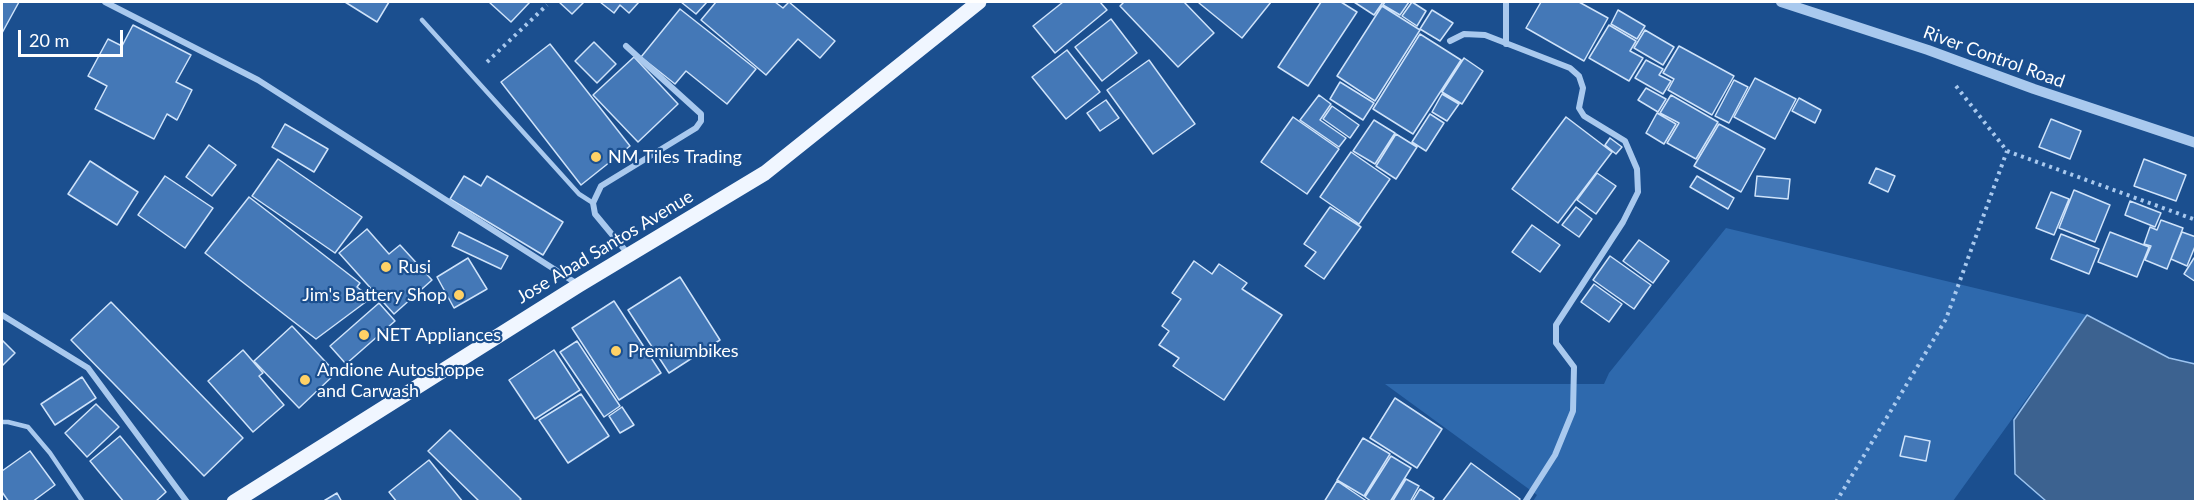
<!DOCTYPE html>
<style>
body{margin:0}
#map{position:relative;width:2197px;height:503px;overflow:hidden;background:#1b4f8f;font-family:Lato,sans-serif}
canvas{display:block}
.frame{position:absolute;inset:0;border:3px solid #fff;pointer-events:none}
.scale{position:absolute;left:18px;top:30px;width:105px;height:27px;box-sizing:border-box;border:3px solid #fff;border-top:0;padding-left:8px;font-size:18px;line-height:21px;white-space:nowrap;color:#fff;-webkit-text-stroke:4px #1b4f8f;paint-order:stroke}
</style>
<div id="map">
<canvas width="2197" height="503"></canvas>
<div class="frame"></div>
<div class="scale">20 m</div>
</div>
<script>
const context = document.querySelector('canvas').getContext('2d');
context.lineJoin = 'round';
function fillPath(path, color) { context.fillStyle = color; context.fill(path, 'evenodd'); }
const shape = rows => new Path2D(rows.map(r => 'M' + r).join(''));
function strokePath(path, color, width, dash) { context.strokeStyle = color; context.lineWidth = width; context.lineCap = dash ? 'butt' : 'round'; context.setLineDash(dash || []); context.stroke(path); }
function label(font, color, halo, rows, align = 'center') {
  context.font = font + ' Lato,sans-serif'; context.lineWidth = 4.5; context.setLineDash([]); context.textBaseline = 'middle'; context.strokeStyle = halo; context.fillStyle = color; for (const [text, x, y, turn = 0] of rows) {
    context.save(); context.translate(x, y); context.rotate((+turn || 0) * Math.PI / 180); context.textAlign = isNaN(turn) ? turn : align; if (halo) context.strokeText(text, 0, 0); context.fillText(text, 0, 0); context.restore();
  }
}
const green = shape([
 [1726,228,2087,315,1953,501,1533,501,1537,495,1385,384,1604,384,1609,373]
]);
const water = shape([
 [2087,315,2169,358,2195,364,2195,501,2046,501,2015,474,2014,420,2087,315]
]);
const building = shape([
 [2,2,19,2,2,33,2,2],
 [345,2,389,2,377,22,345,2],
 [489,2,530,2,511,22,489,2],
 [559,2,584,2,572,14,559,2],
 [600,2,639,2,629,13,620,5,614,13,600,2],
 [681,2,707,2,696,14,681,2],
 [716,2,775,2,783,8,789,2,835,41,820,58,798,39,766,75,701,20,716,2],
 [1063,2,1100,2,1107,10,1055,53,1033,26,1063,2],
 [1124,2,1184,2,1214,33,1178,67,1120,6,1124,2],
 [1200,2,1271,2,1242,38,1199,3,1200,2],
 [1321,2,1341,2,1357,12,1308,86,1278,67,1321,2],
 [1354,2,1383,2,1374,15,1354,2],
 [1385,2,1409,2,1400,15,1383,5,1385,2],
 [1412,2,1426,11,1417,26,1402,16,1412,2],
 [1541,2,1579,2,1608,18,1584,61,1526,28,1541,2],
 [1382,6,1420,30,1375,101,1337,76,1382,6],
 [680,9,756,69,727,104,686,71,675,84,641,57,680,9],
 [1432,10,1453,23,1440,41,1420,29,1432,10],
 [1618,10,1645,26,1637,39,1611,24,1618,10],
 [1111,19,1137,53,1102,81,1075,47,1111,19],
 [133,25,191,55,176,82,192,90,177,120,167,114,154,139,95,109,107,86,88,76,108,39,122,46,133,25],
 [1609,25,1636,41,1630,51,1643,58,1629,81,1589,58,1609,25],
 [1645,30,1674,47,1663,65,1634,48,1645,30],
 [1420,34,1461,60,1413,134,1373,109,1420,34],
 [594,42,616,64,597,83,575,61,594,42],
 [550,44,630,146,581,185,501,82,550,44],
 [1679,46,1734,76,1712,115,1668,90,1674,79,1663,73,1679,46],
 [1067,50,1100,92,1066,119,1032,77,1067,50],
 [634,57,678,104,638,142,593,95,634,57],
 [1464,58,1483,71,1462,104,1442,92,1464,58],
 [1149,60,1195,124,1153,154,1107,90,1149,60],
 [1646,60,1663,69,1659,75,1671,81,1663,94,1635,78,1646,60],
 [1755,78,1796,99,1775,139,1734,117,1755,78],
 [1734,80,1748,87,1729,123,1715,116,1734,80],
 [1340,82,1374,103,1363,120,1330,99,1340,82],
 [1646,88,1666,99,1658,112,1638,100,1646,88],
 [1442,94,1459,104,1447,121,1432,112,1442,94],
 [1319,95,1331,104,1320,120,1346,138,1339,147,1300,120,1319,95],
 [1671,95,1718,122,1696,159,1667,143,1679,123,1660,113,1671,95],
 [1799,98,1821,110,1815,123,1792,111,1799,98],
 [1106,100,1119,118,1100,131,1087,113,1106,100],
 [1332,106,1359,125,1350,138,1323,119,1332,106],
 [1657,113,1676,124,1664,144,1646,133,1657,113],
 [1430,114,1444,123,1426,151,1412,142,1430,114],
 [1293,117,1339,149,1307,194,1261,162,1293,117],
 [1566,117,1612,152,1558,223,1512,189,1566,117],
 [2051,119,2081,131,2070,159,2039,147,2051,119],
 [1374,120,1395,133,1375,164,1353,151,1374,120],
 [285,124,328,149,314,172,272,147,285,124],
 [1719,124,1765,149,1741,192,1694,166,1719,124],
 [1396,134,1417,147,1396,179,1376,166,1396,134],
 [1610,138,1622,147,1616,154,1605,145,1610,138],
 [209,145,236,165,212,196,186,177,209,145],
 [1351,152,1390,179,1359,224,1320,197,1351,152],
 [278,159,362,217,335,253,252,196,278,159],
 [2144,159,2186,175,2176,201,2134,186,2144,159],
 [90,161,138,192,117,225,68,194,90,161],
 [1876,168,1895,176,1888,192,1869,183,1876,168],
 [1597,173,1616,186,1596,214,1577,200,1597,173],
 [165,176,213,208,185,248,138,215,165,176],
 [464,176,481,186,487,176,563,222,543,255,450,199,464,176],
 [1697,176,1734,198,1728,209,1690,187,1697,176],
 [1757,176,1790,179,1788,199,1755,196,1757,176],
 [2074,190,2110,205,2095,242,2059,228,2074,190],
 [2051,192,2069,199,2054,235,2036,228,2051,192],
 [249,197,360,283,357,287,371,298,316,339,205,253,249,197],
 [2130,201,2161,213,2155,227,2125,215,2130,201],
 [1330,207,1361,227,1324,279,1305,266,1316,252,1304,244,1330,207],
 [1576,207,1592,219,1579,237,1562,225,1576,207],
 [2161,220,2183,228,2167,269,2145,260,2151,246,2144,244,2150,227,2157,230,2161,220],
 [1532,225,1560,245,1540,272,1512,252,1532,225],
 [367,229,389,254,400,245,432,280,394,314,339,253,367,229],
 [459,232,508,256,501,269,452,246,459,232],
 [2110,232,2149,247,2137,277,2098,262,2110,232],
 [2182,232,2196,237,2196,244,2187,266,2171,259,2182,232],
 [2061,234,2099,249,2089,274,2051,259,2061,234],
 [1639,240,1669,261,1653,283,1623,261,1639,240],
 [1610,256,1651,285,1634,309,1593,280,1610,256],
 [468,258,487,289,454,308,437,277,468,258],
 [2194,258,2196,259,2196,282,2184,274,2194,258],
 [1194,261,1212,274,1219,264,1247,283,1242,289,1282,315,1224,400,1173,366,1179,358,1159,345,1169,331,1162,326,1181,299,1172,293,1194,261],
 [680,277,720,340,669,373,628,310,680,277],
 [1594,284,1622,304,1609,322,1581,302,1594,284],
 [614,301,661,373,619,400,572,328,614,301],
 [111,302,243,438,204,476,71,340,111,302],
 [379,303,395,321,346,364,330,346,379,303],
 [292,326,336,373,299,408,254,361,292,326],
 [2,340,15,353,2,366,2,340],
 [577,341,620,406,604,417,560,352,577,341],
 [243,350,263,373,259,376,284,405,253,432,208,381,243,350],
 [554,350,580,390,535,419,509,380,554,350],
 [82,377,96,398,55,425,41,404,82,377],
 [581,394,609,436,568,463,539,420,581,394],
 [1395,398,1442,429,1417,468,1370,438,1395,398],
 [96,404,119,427,87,457,65,433,96,404],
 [622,407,634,425,620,433,609,416,622,407],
 [450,430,521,499,518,502,480,502,428,451,450,430],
 [120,436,166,492,155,502,124,502,90,461,120,436],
 [1905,436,1930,441,1926,461,1900,456,1905,436],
 [1363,438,1390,454,1364,496,1337,480,1363,438],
 [30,451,55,485,32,502,9,502,2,492,2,471,30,451],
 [1391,456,1411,468,1390,502,1372,502,1365,497,1391,456],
 [429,460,463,502,397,502,389,492,429,460],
 [1471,463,1520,499,1518,502,1442,502,1471,463],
 [1406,479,1419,486,1410,502,1392,502,1406,479],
 [1337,481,1368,502,1324,502,1337,481],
 [1420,489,1434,498,1432,502,1412,502,1420,489],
 [337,493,342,502,322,502,337,493]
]);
const path = shape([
 [487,62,547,5],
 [1956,86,2007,151,2196,220],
 [1836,502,1946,319,2007,151]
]);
const service = shape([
 [422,20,579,194,593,203],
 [2,422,8,422,28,427,50,453,83,502]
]);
const minor = shape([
 [105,2,258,80,579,285],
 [1506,2,1506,44],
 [1450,41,1464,34,1485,35,1570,68,1579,76,1583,88,1579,108,1584,116,1625,141,1637,169,1638,192,1623,222,1556,325,1556,343,1574,367,1573,411,1555,455,1525,502],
 [626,46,701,114,701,121,696,128,601,186,593,203,595,214,629,255],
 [2,315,88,368,187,502]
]);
const tertiary = shape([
 [1781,2,1928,50,2034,89,2196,143]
]);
const primary = shape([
 [234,502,579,285,765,173,979,2]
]);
const markers = [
 [596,157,6,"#ffd166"],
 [386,267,6,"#ffd166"],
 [459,295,6,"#ffd166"],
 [364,335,6,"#ffd166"],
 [616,351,6,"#ffd166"],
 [305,380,6,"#ffd166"]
];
const streetNames = [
 ["River Control Road",1994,57,20],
 ["Jose Abad Santos Avenue",605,247,-31]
];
const poiNames = [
 ["NM Tiles Trading",608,157],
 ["Rusi",398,267],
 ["Jim's Battery Shop",447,295,"right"],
 ["NET Appliances",376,335],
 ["Premiumbikes",628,351],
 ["Andione Autoshoppe",317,370],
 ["and Carwash",317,391]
];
fillPath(green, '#2e69ad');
fillPath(water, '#3c6290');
strokePath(water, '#9cc4f0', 1.5);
fillPath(building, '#4478b7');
strokePath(building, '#cfe3fa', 1.5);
strokePath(path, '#a9c9ee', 4, [3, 4.5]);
strokePath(service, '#a9c9ee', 4.5);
strokePath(minor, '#a9c9ee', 6);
strokePath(tertiary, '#a9c9ee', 10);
strokePath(primary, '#f0f6ff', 15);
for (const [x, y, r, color] of markers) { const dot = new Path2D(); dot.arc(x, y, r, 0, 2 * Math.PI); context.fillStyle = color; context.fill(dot); strokePath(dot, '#1b4f8f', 2); }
label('18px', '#fff', '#1b4f8f', streetNames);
label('18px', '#fff', '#1b4f8f', poiNames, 'left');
</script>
